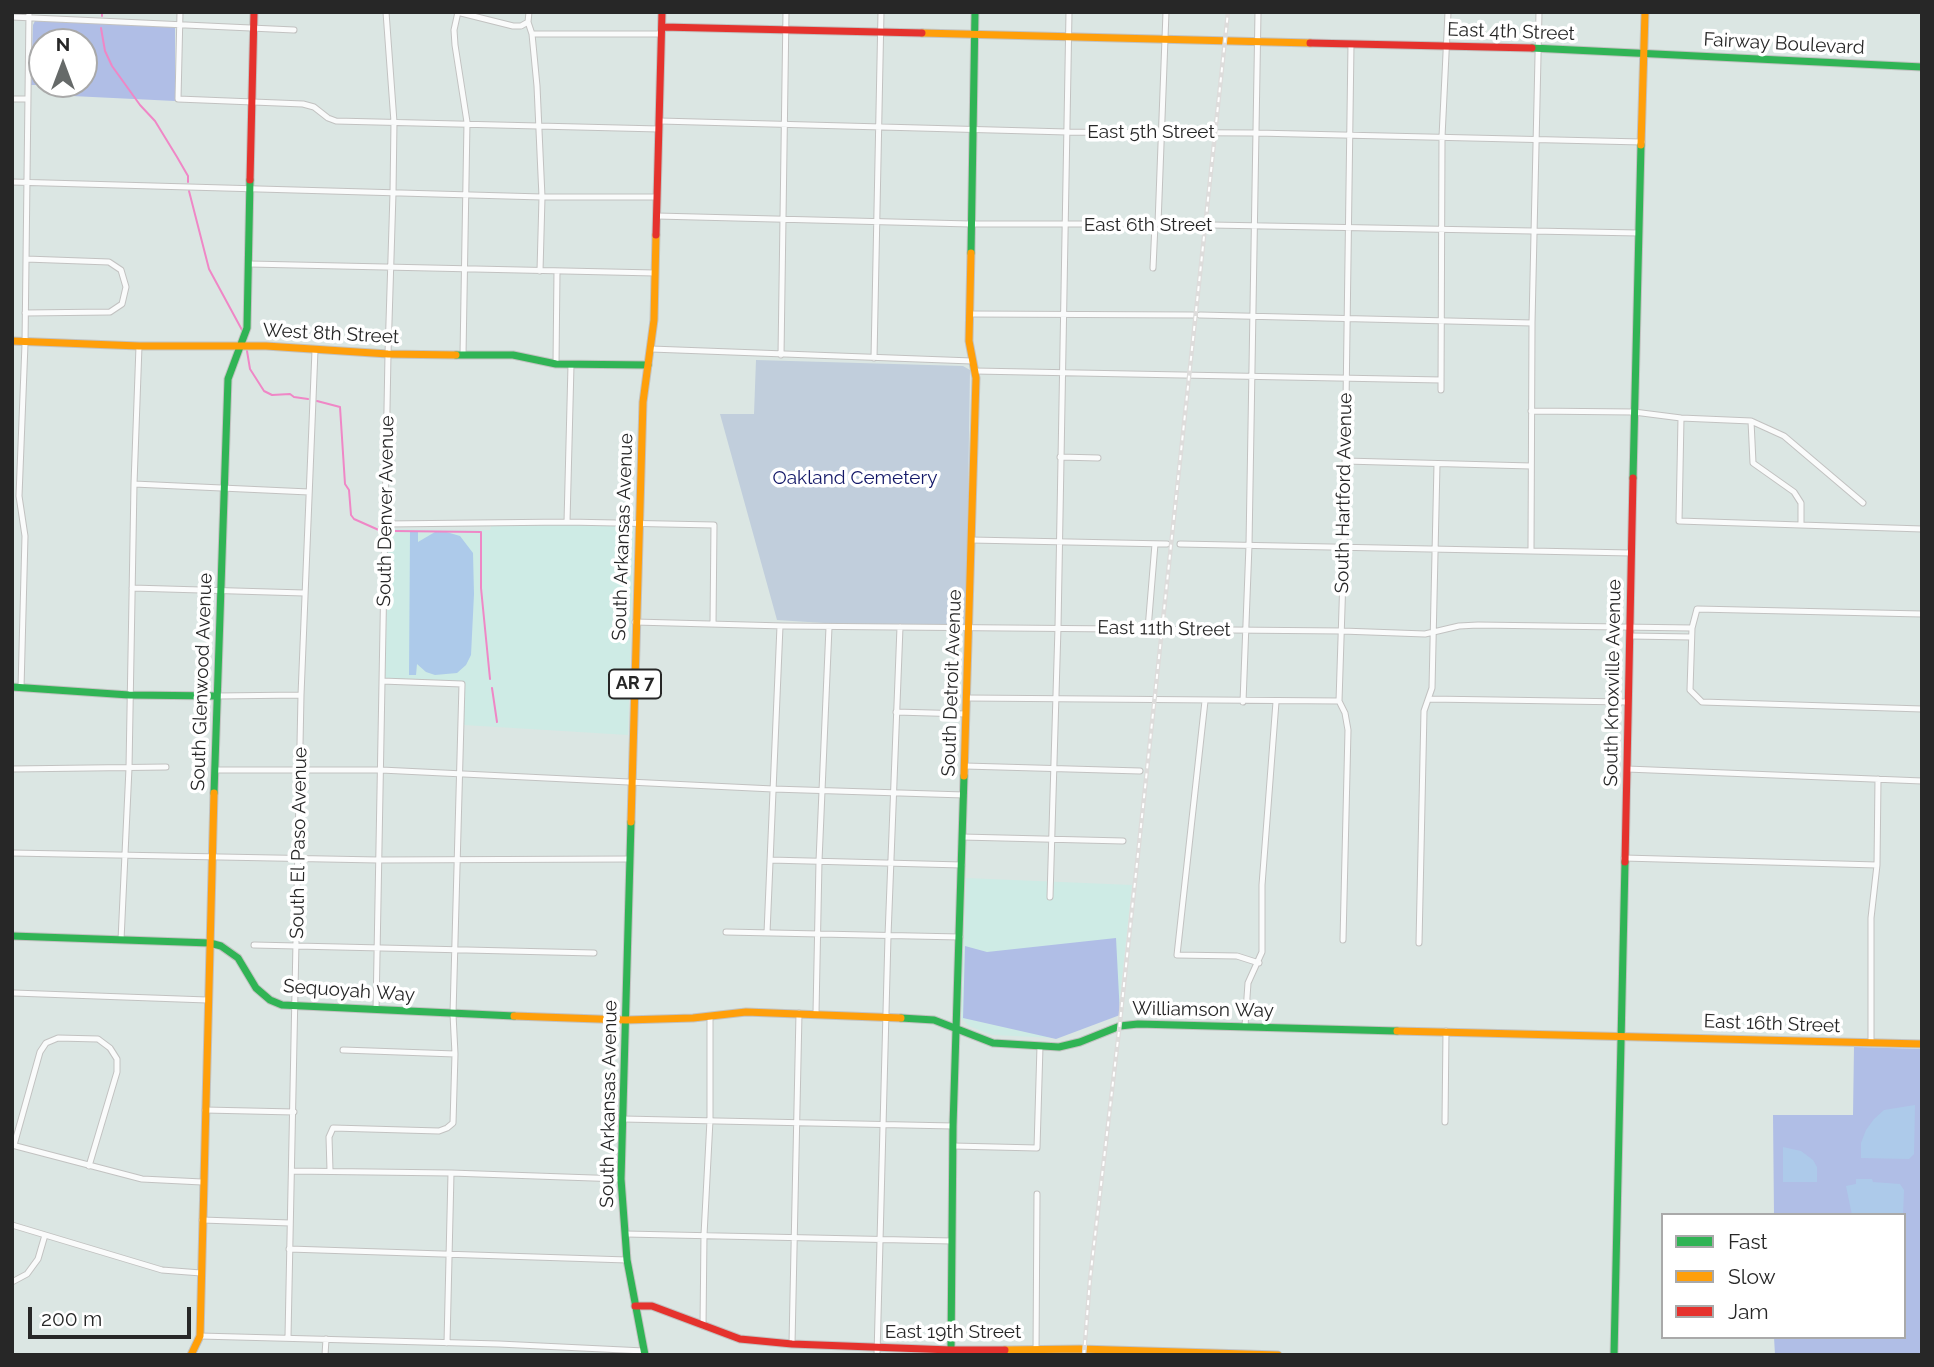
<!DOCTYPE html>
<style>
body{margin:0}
#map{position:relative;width:1934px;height:1367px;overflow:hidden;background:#dbe6e3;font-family:Raleway,sans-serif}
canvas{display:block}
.frame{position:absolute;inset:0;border:14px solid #272727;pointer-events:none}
.legend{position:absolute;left:1661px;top:1213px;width:245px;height:126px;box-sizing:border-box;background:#fff;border:2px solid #a9a9a9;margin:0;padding:9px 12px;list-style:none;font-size:21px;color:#272727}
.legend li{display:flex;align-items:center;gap:14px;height:35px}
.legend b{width:35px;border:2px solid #a9a9a9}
.north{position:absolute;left:28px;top:28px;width:70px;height:70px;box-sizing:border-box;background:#fff;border:2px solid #a9a9a9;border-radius:50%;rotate:0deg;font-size:19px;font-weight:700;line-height:28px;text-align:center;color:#272727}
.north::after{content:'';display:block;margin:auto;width:24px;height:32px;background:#666a69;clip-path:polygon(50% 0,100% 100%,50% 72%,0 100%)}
.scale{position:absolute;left:28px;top:1307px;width:163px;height:32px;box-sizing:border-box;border:4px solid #272727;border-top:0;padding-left:9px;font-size:21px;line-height:24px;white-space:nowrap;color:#272727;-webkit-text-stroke:5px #fff;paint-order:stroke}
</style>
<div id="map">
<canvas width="1934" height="1367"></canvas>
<div class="frame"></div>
<ul class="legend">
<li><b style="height:9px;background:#30b455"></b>Fast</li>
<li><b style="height:9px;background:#ff9f0a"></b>Slow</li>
<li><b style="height:9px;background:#e5322d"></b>Jam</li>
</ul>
<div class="north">N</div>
<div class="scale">200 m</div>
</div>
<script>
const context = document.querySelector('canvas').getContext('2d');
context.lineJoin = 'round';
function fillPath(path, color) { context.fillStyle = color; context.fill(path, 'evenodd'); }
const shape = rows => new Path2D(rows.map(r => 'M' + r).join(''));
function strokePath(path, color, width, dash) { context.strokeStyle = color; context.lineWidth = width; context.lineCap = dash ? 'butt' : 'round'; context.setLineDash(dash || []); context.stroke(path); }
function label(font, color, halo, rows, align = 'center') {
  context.font = font + ' Raleway,sans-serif'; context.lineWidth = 7; context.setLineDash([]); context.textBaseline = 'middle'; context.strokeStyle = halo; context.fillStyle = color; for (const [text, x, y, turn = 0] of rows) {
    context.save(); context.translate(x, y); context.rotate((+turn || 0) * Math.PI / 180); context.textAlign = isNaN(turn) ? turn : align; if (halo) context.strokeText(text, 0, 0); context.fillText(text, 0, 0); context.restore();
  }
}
const education = shape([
 [567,524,634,526,628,735,464,725,464,683,385,679,389,529,490,530,491,526],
 [966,878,1132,885,1118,1015,1058,1038,992,1035,969,1026,961,1018]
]);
const green = shape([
 [35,21,170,26,175,28,175,101,72,96,72,85,31,85,33,25],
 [42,42,84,42,84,84,42,84],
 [1116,938,1120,1015,1056,1039,963,1018,965,946,987,952],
 [1854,1047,1922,1049,1922,1355,1775,1355,1774,1337,1904,1337,1904,1215,1774,1215,1773,1115,1853,1115]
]);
const cemetery = shape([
 [756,360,963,366,970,370,966,624,886,627,777,620,720,414,754,414]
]);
const pitch = shape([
 [443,531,460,536,473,553,474,594,471,655,466,665,457,673,435,675,426,672,417,664,416,675,409,675,410,532,418,532,418,542,435,532],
 [1915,1105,1914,1154,1909,1159,1861,1158,1861,1143,1866,1130,1874,1119,1884,1110],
 [1783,1147,1801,1151,1813,1160,1817,1167,1817,1182,1783,1182],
 [1856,1179,1872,1179,1873,1182,1900,1184,1904,1190,1903,1215,1852,1215,1846,1186,1856,1184]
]);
const stream = shape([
 [102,12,102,16],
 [101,28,105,51,112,66,140,105,155,121,177,157,188,176,188,182],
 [189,191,209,269,242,330],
 [247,351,250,369,264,391,272,395,290,394,294,397,308,399],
 [317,401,340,407,345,484,349,490,351,515,354,519,381,531],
 [394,531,481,532,481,588,490,679],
 [492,688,497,722]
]);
const street = shape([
 [180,12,178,99,303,104,314,107,328,118,336,121,659,129],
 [457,12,513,26,521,26,528,22],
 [458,12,454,30,455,45,467,122,463,355],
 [529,12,528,22,532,34,537,86,542,197,540,271],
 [12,17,294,30],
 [532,34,662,34],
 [12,99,28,99],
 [660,121,1067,132,1256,133,1642,142],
 [12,182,542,197,656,197],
 [657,216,970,224,1158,224,1639,233],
 [1158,224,1166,12],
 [250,264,655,273],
 [1153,268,1155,224],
 [25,313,110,312,122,304,126,287,121,270,109,262,26,259],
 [970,314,1193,315],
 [1200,315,1532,323],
 [651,349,972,361],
 [781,355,786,12],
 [874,358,881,12],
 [556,364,557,271],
 [975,371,1441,380],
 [1441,390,1442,137,1448,12],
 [1531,411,1634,412,1681,418,1751,421,1784,436,1863,503],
 [1681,418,1679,521,1922,529],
 [1751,421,1753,463,1794,492,1801,503,1801,524],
 [1060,457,1098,458],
 [1345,461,1531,466],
 [134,484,309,492],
 [567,522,571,365],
 [386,524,567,522,714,525,713,624],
 [971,540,1167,544],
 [1180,544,1631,553],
 [1531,549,1532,323,1539,12],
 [132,588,304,593],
 [1922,614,1697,609,1692,628,1690,690,1702,702,1922,709],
 [635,622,784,626,1342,631,1425,634,1459,626,1478,625,1692,628],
 [1148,629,1155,544],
 [1630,636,1691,637],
 [21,688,25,536,19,496,25,344,29,12],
 [217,696,301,695],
 [967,698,1339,701],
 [1429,699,1628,702],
 [1205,701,1177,955,1237,956,1259,963],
 [1243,702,1249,545,1258,12],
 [896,712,966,714],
 [965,766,1140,771],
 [12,769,166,767],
 [1627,769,1922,781],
 [215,770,381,770,773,789,964,795],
 [962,837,1123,841],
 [12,853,378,860,630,859],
 [1624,858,1877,865],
 [770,860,962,865],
 [1050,897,1058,627,1069,12],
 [726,932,960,937],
 [767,933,780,626],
 [121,940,129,768,134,484,139,346],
 [1343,940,1348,730,1345,713,1339,701,1344,546,1351,44],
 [1419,943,1424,711,1432,688,1437,464],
 [254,945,594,953],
 [14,993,207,1000],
 [376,1010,388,354,393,193,394,122,386,12],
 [816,1013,819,861,829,627],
 [1245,1026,1248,983,1262,952,1262,885,1276,702],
 [1871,1043,1871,918,1877,865,1878,779],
 [343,1050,455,1054],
 [205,1110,294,1112],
 [623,1119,953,1126],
 [1445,1122,1446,1031],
 [12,1145,142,1179,202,1182],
 [14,1145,40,1052,46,1043,58,1038,98,1039,110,1048,117,1059,117,1072,89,1166],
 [953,1146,1037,1148,1040,1046],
 [330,1170,329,1137,333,1128,439,1131,447,1128,453,1123,455,1054,453,1014,462,684,382,681],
 [292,1171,451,1173,621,1179],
 [202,1220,290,1223],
 [12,1225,162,1270,201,1273],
 [626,1234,952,1241],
 [289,1249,627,1260],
 [12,1282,27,1274,38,1259,45,1235],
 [703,1326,704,1235,710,1120,710,1017],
 [200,1336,499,1344,644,1351],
 [288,1337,301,695,315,350],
 [447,1343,451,1173],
 [792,1344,799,1013],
 [325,1355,326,1339],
 [877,1355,888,936,900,627],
 [1036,1355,1037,1194]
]);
const fast = shape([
 [1532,48,1922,67],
 [971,253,975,12],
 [456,355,513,355,556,364,648,365],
 [1633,478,1641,145],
 [12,687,129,695,217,696],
 [214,793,228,379,247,328,250,180],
 [631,822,621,1179,627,1260,645,1355],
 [12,936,210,943,221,946,238,958,256,988,270,1000,282,1005,514,1016],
 [901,1018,934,1020,993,1043,1059,1047,1080,1042,1120,1026,1138,1024,1397,1031],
 [951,1350,953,1126,964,776],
 [1614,1355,1625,862]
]);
const slow = shape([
 [922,33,1310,43],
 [1641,145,1645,12],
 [12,341,139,346,266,346,388,354,456,355],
 [964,776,976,378,969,341,971,253],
 [631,822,643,402,654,320,656,235],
 [514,1016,626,1020,693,1018,746,1012,901,1018],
 [1397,1031,1922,1044],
 [1005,1350,1080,1349,1278,1355],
 [191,1355,200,1336,214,793]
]);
const jam = shape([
 [662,27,922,33],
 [1310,43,1532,48],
 [250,180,254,12],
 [656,235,662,12],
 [1625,862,1633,478],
 [635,1306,652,1306,740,1339,792,1344,951,1350,1005,1350]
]);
const rail = shape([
 [1084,1355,1090,1279,1120,1022,1228,12]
]);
const shields = [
 [635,684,52]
];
const shieldNames = [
 ["AR 7",635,684]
];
const streetNames = [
 ["East 4th Street",1511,32,2],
 ["Fairway Boulevard",1784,44,3],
 ["East 5th Street",1151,132],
 ["East 6th Street",1148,225],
 ["West 8th Street",331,334,3],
 ["South Hartford Avenue",1344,493,-89],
 ["South Denver Avenue",386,511,-89],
 ["South Arkansas Avenue",623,537,-88],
 ["East 11th Street",1164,629,1],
 ["South Glenwood Avenue",202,682,-88],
 ["South Detroit Avenue",952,683,-88],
 ["South Knoxville Avenue",1613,683,-89],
 ["South El Paso Avenue",299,843,-89],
 ["Sequoyah Way",349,991,4],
 ["Williamson Way",1203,1010,1],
 ["East 16th Street",1772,1024,2],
 ["South Arkansas Avenue",609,1104,-89],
 ["East 19th Street",953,1332]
];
const parkNames = [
 ["Oakland Cemetery",855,478]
];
fillPath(education, '#ceebe5');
fillPath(green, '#b0bee6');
fillPath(cemetery, '#c1cedc');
fillPath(pitch, '#adcaea');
strokePath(stream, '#ef87c6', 2);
strokePath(street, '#c2c2c1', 7);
strokePath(fast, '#c2c2c1', 9);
strokePath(slow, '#c2c2c1', 9);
strokePath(jam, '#c2c2c1', 9);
strokePath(street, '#fafbfb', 5);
strokePath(fast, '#30b455', 7);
strokePath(slow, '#ff9f0a', 7);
strokePath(jam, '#e5322d', 7);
strokePath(rail, '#dddcdb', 4.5);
strokePath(rail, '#fff', 2, [5]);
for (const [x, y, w] of shields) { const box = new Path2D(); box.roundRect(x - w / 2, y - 14.5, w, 29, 5); context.fillStyle = '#fff'; context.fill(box); strokePath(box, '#272727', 2); }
label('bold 18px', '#272727', null, shieldNames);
label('19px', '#272727', '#fff', streetNames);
label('19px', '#131868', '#fff', parkNames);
</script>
